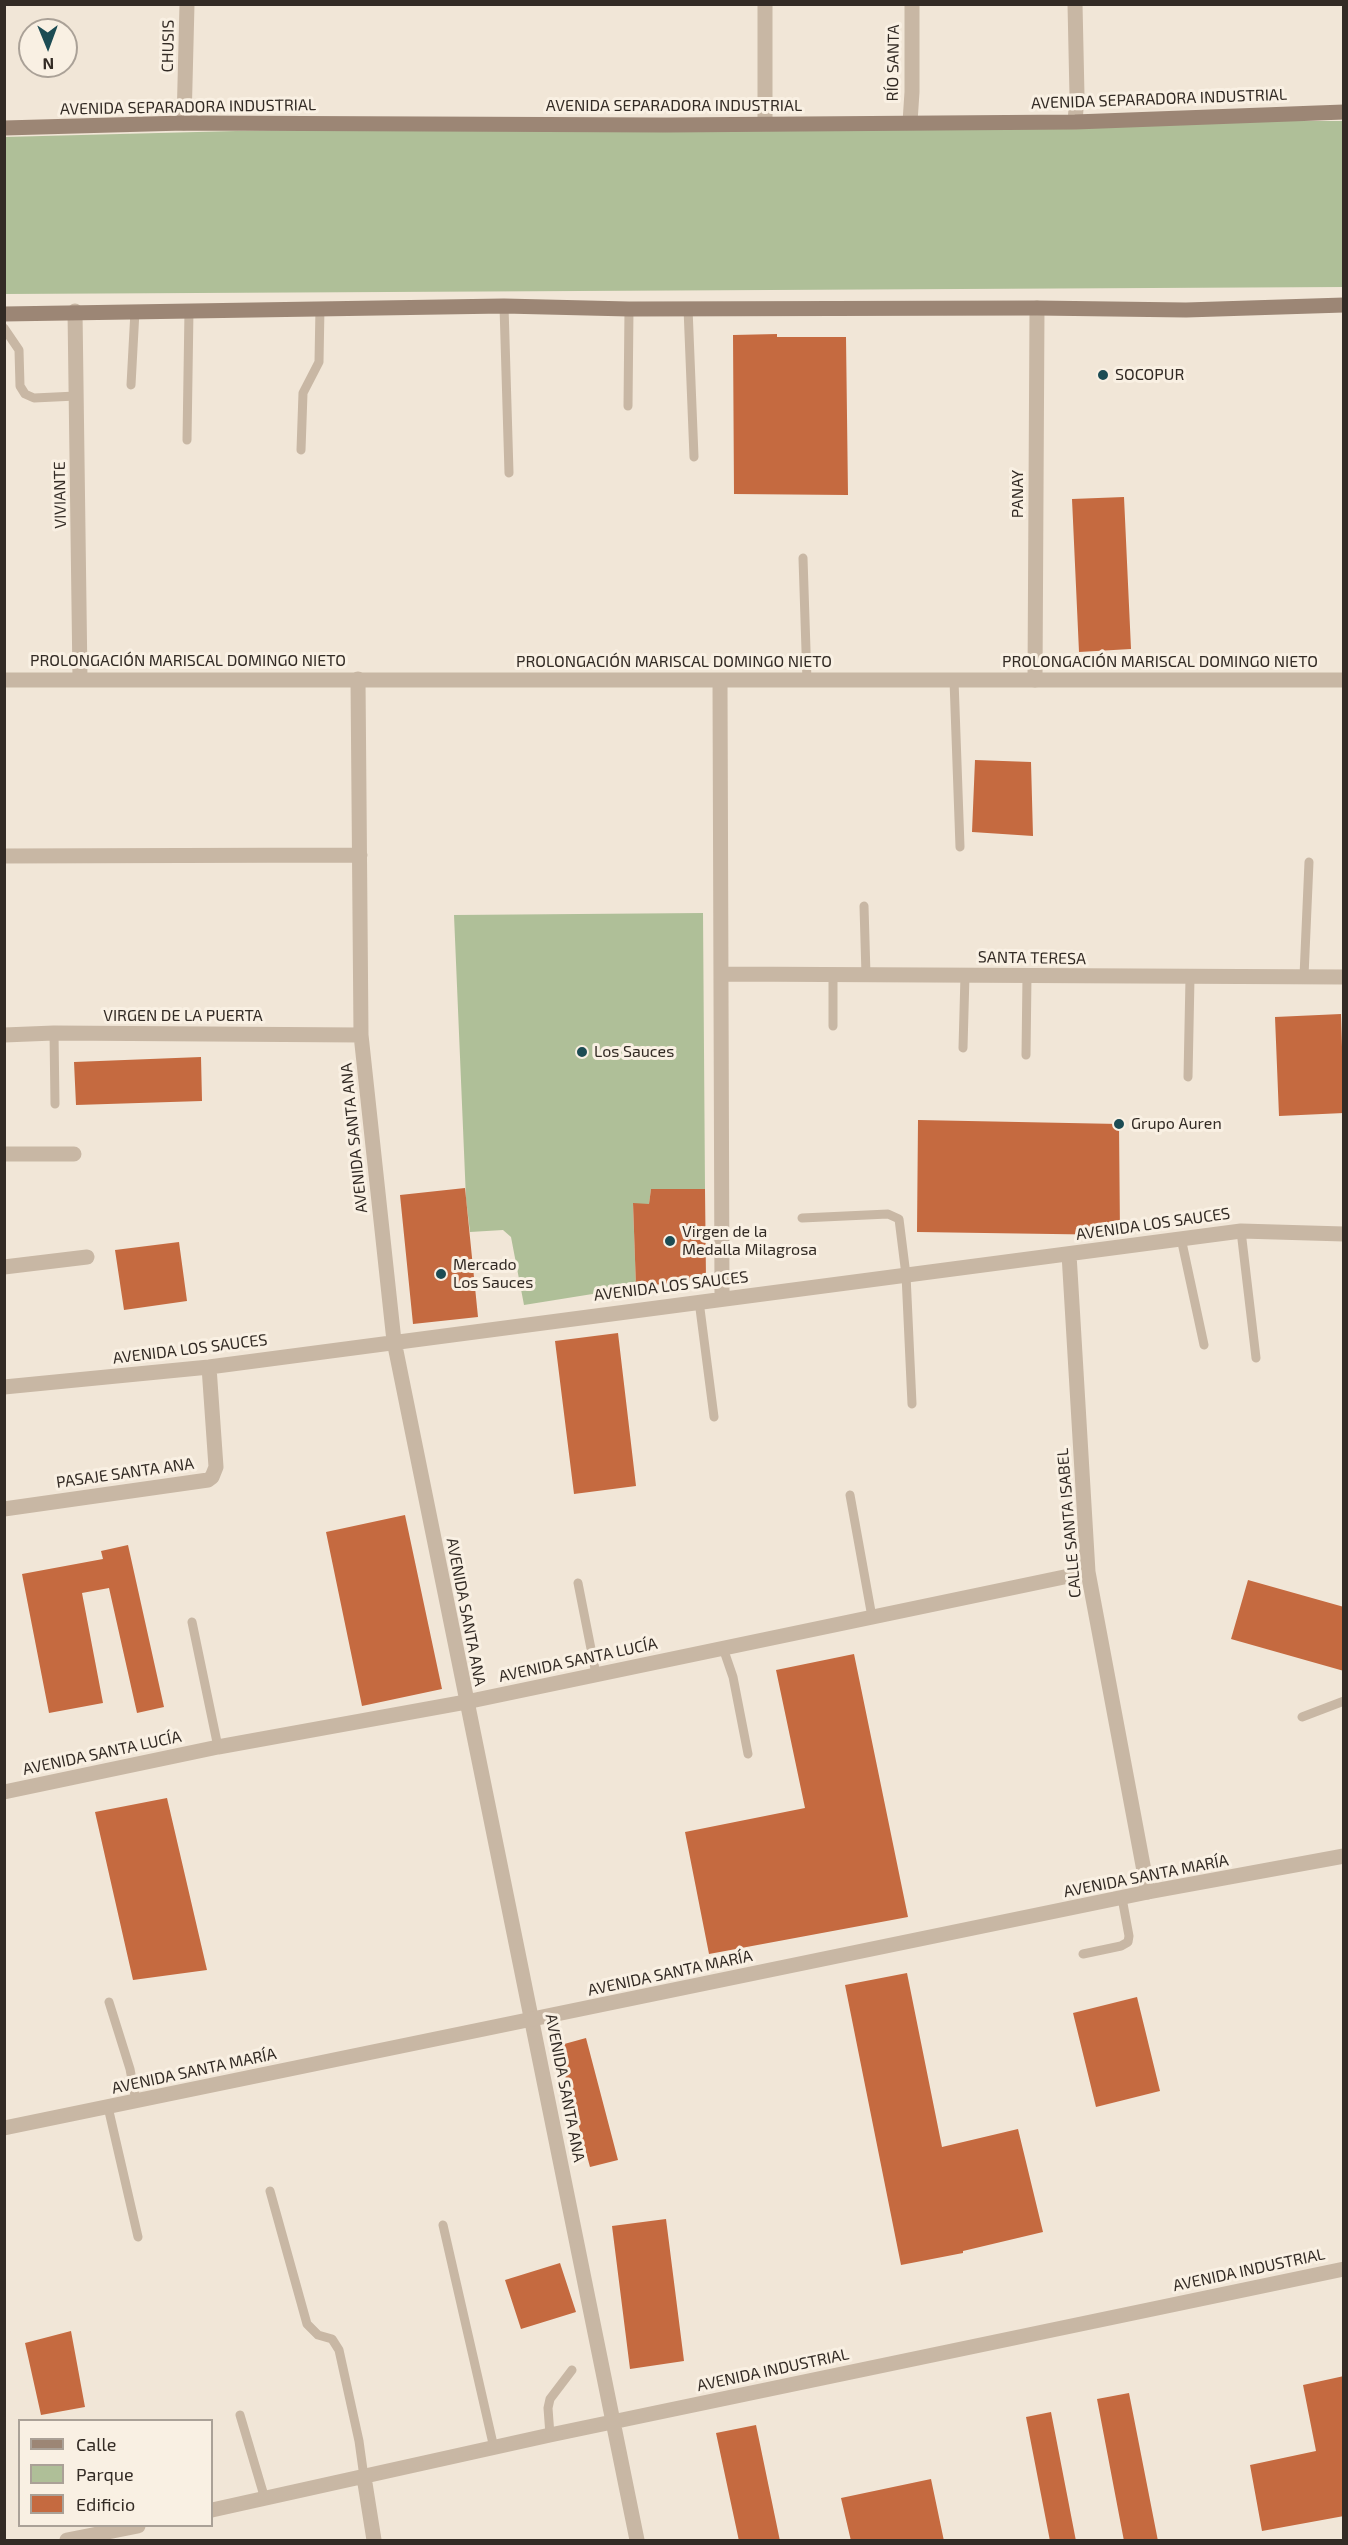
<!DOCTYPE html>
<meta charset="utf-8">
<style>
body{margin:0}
#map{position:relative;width:1348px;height:2545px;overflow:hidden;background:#f1e6d7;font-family:"Exo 2",sans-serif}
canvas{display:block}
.frame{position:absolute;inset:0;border:6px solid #332b25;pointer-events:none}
.legend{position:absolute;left:18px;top:2419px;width:195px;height:108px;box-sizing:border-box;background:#f9f0e3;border:2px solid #aaa197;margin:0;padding:8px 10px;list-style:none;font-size:18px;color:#332b25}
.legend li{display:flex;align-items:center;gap:12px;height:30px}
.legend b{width:30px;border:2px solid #aaa197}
.north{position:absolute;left:18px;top:18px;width:60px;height:60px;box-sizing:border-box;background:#f9f0e3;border:2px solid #aaa197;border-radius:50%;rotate:179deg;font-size:16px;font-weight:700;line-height:24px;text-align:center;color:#332b25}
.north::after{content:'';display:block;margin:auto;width:21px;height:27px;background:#1c4c54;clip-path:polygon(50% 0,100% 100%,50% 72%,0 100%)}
</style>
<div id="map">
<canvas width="1348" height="2545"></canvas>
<div class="frame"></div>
<ul class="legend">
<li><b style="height:8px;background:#9c8675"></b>Calle</li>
<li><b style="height:16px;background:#afbf98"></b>Parque</li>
<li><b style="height:16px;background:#c56a40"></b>Edificio</li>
</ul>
<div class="north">N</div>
</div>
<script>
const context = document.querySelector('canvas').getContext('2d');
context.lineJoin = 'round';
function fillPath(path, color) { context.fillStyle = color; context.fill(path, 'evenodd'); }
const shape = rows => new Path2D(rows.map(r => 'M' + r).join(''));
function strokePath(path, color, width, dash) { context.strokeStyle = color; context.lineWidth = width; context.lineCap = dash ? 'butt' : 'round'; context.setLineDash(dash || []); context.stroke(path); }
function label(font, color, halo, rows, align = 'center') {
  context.font = font + ' "Exo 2",sans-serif'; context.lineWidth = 6; context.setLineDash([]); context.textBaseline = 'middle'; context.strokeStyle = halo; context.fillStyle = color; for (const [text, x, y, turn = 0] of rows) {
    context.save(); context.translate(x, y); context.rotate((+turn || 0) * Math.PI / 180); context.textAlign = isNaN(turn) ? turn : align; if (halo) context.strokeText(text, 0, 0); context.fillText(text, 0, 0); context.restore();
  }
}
const green = shape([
 [1077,121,1343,121,1343,287,5,294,4,137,236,131],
 [703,913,705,1189,651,1189,649,1204,633,1204,636,1287,524,1305,511,1237,503,1230,470,1232,466,1199,454,915]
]);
const building = shape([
 [777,334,777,337,846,337,848,495,734,494,733,335],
 [1124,497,1131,649,1079,652,1072,499],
 [975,760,1031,762,1033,836,972,832],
 [1341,1014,1344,1113,1279,1116,1275,1017],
 [201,1057,202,1101,76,1105,74,1062],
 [918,1120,1119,1124,1120,1235,917,1232],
 [465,1188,478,1317,413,1324,400,1195],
 [651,1189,705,1189,706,1279,636,1287,633,1203,649,1204],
 [179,1242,187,1301,124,1310,115,1250],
 [618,1333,636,1486,574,1494,555,1341],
 [405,1515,442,1689,362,1706,326,1532],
 [128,1545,164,1707,137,1713,109,1588,82,1593,103,1703,49,1713,22,1574,103,1559,101,1551],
 [1248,1580,1344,1607,1344,1671,1231,1639],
 [854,1654,908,1917,709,1954,685,1832,805,1808,776,1670],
 [167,1798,207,1970,133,1980,95,1812],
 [907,1973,942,2147,1018,2129,1043,2232,963,2251,963,2253,901,2265,845,1985],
 [1137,1997,1160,2091,1096,2107,1073,2013],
 [586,2038,618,2160,590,2167,557,2046],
 [666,2219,684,2361,630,2369,612,2226],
 [560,2263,576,2312,521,2329,505,2280],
 [71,2331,85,2407,41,2415,25,2343],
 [1344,2376,1344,2516,1262,2531,1250,2465,1316,2451,1303,2385],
 [1129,2393,1158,2541,1124,2541,1097,2399],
 [1051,2412,1076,2541,1050,2541,1026,2417],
 [756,2425,780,2541,739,2541,716,2433],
 [931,2479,944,2541,851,2541,841,2498]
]);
const service = shape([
 [504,306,509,473],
 [688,308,694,457],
 [4,328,19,350,20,386,25,394,34,398,76,396],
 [131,385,135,311],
 [628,406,629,309],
 [187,440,189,310],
 [301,450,303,393,319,362,320,307],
 [803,558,807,681],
 [954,680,960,847],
 [864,906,866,975],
 [1304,976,1309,862],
 [833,1026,833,975],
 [54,1033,55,1104],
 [963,1048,965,975],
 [1026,1055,1027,976],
 [1188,1077,1190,978],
 [802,1218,888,1214,899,1219,906,1275,912,1404],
 [1241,1231,1256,1358],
 [1181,1238,1204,1345],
 [699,1301,714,1417],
 [850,1495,872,1617],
 [578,1583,596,1674],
 [192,1622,218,1747],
 [723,1648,733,1677,748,1754],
 [1302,1717,1344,1701],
 [1083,1954,1121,1946,1128,1942,1129,1936,1122,1898],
 [109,2002,130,2069,136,2101],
 [108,2107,138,2237],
 [270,2191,307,2324,318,2335,332,2339,339,2350,359,2441,364,2477],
 [443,2225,494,2448],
 [240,2415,265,2499],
 [550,2435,548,2408,550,2399,572,2370]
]);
const minor = shape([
 [1075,4,1077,96,1075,122],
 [910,122,912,92,912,4],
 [184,123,187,4],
 [765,124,765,4],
 [75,311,80,679],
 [358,679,361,1035,394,1341,637,2540],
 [1035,680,1037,308],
 [720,681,722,1297],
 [4,856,360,855],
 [721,974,1344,977],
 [4,1035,54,1033,361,1035],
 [4,1154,74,1154],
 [1069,1254,1088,1572,1148,1892],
 [4,1267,87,1257],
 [4,1387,209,1367,1241,1231,1344,1234],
 [4,1509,208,1480,212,1477,216,1467,209,1367],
 [4,1792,218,1747,466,1702,1088,1572],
 [364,2477,374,2540],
 [212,2510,550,2435,1344,2269],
 [67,2540,138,2526]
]);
const tertiary = shape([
 [4,680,1344,680],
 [4,2128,1148,1892,1344,1856]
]);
const secondary = shape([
 [4,128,184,123,666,125,1075,122,1344,112],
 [4,314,504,306,629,309,1037,308,1186,310,1344,305]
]);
const markers = [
 [1103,375,6,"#1c4c54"],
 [582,1052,6,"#1c4c54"],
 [1119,1124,6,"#1c4c54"],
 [670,1241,6,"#1c4c54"],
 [441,1274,6,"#1c4c54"]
];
const streetNames = [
 ["CHUSIS",168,46,-89],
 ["RÍO SANTA",893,63,-89],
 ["AVENIDA SEPARADORA INDUSTRIAL",1159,99,-2],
 ["AVENIDA SEPARADORA INDUSTRIAL",674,106],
 ["AVENIDA SEPARADORA INDUSTRIAL",188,107,-1],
 ["PANAY",1018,494,-90],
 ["VIVIANTE",60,495,-91],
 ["PROLONGACIÓN MARISCAL DOMINGO NIETO",188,661],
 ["PROLONGACIÓN MARISCAL DOMINGO NIETO",674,662],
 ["PROLONGACIÓN MARISCAL DOMINGO NIETO",1160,662],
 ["SANTA TERESA",1032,958,1],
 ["VIRGEN DE LA PUERTA",183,1016],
 ["AVENIDA SANTA ANA",354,1138,-96],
 ["AVENIDA LOS SAUCES",1153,1224,-8],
 ["AVENIDA LOS SAUCES",671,1286,-7],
 ["AVENIDA LOS SAUCES",190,1349,-7],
 ["PASAJE SANTA ANA",125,1473,-8],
 ["CALLE SANTA ISABEL",1069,1523,-95],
 ["AVENIDA SANTA ANA",466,1612,79],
 ["AVENIDA SANTA LUCÍA",578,1660,-12],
 ["AVENIDA SANTA LUCÍA",102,1753,-12],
 ["AVENIDA SANTA MARÍA",1146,1876,-11],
 ["AVENIDA SANTA MARÍA",670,1973,-12],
 ["AVENIDA SANTA MARÍA",194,2071,-12],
 ["AVENIDA SANTA ANA",565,2088,79],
 ["AVENIDA INDUSTRIAL",1249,2270,-12],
 ["AVENIDA INDUSTRIAL",773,2370,-12]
];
const poiNames = [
 ["SOCOPUR",1115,375],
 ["Los Sauces",594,1052],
 ["Grupo Auren",1131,1124],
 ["Virgen de la",682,1232],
 ["Medalla Milagrosa",682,1250],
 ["Mercado",453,1265],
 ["Los Sauces",453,1283]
];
fillPath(green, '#afbf98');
fillPath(building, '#c56a40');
strokePath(service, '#c8b7a4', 9);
strokePath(minor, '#c8b7a4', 15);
strokePath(tertiary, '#c8b7a4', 15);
strokePath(secondary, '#9c8675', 15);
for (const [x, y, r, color] of markers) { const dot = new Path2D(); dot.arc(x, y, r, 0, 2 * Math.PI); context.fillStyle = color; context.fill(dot); strokePath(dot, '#f9f0e3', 2); }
label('16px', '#332b25', '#f9f0e3', streetNames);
label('16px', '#332b25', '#f9f0e3', poiNames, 'left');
</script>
